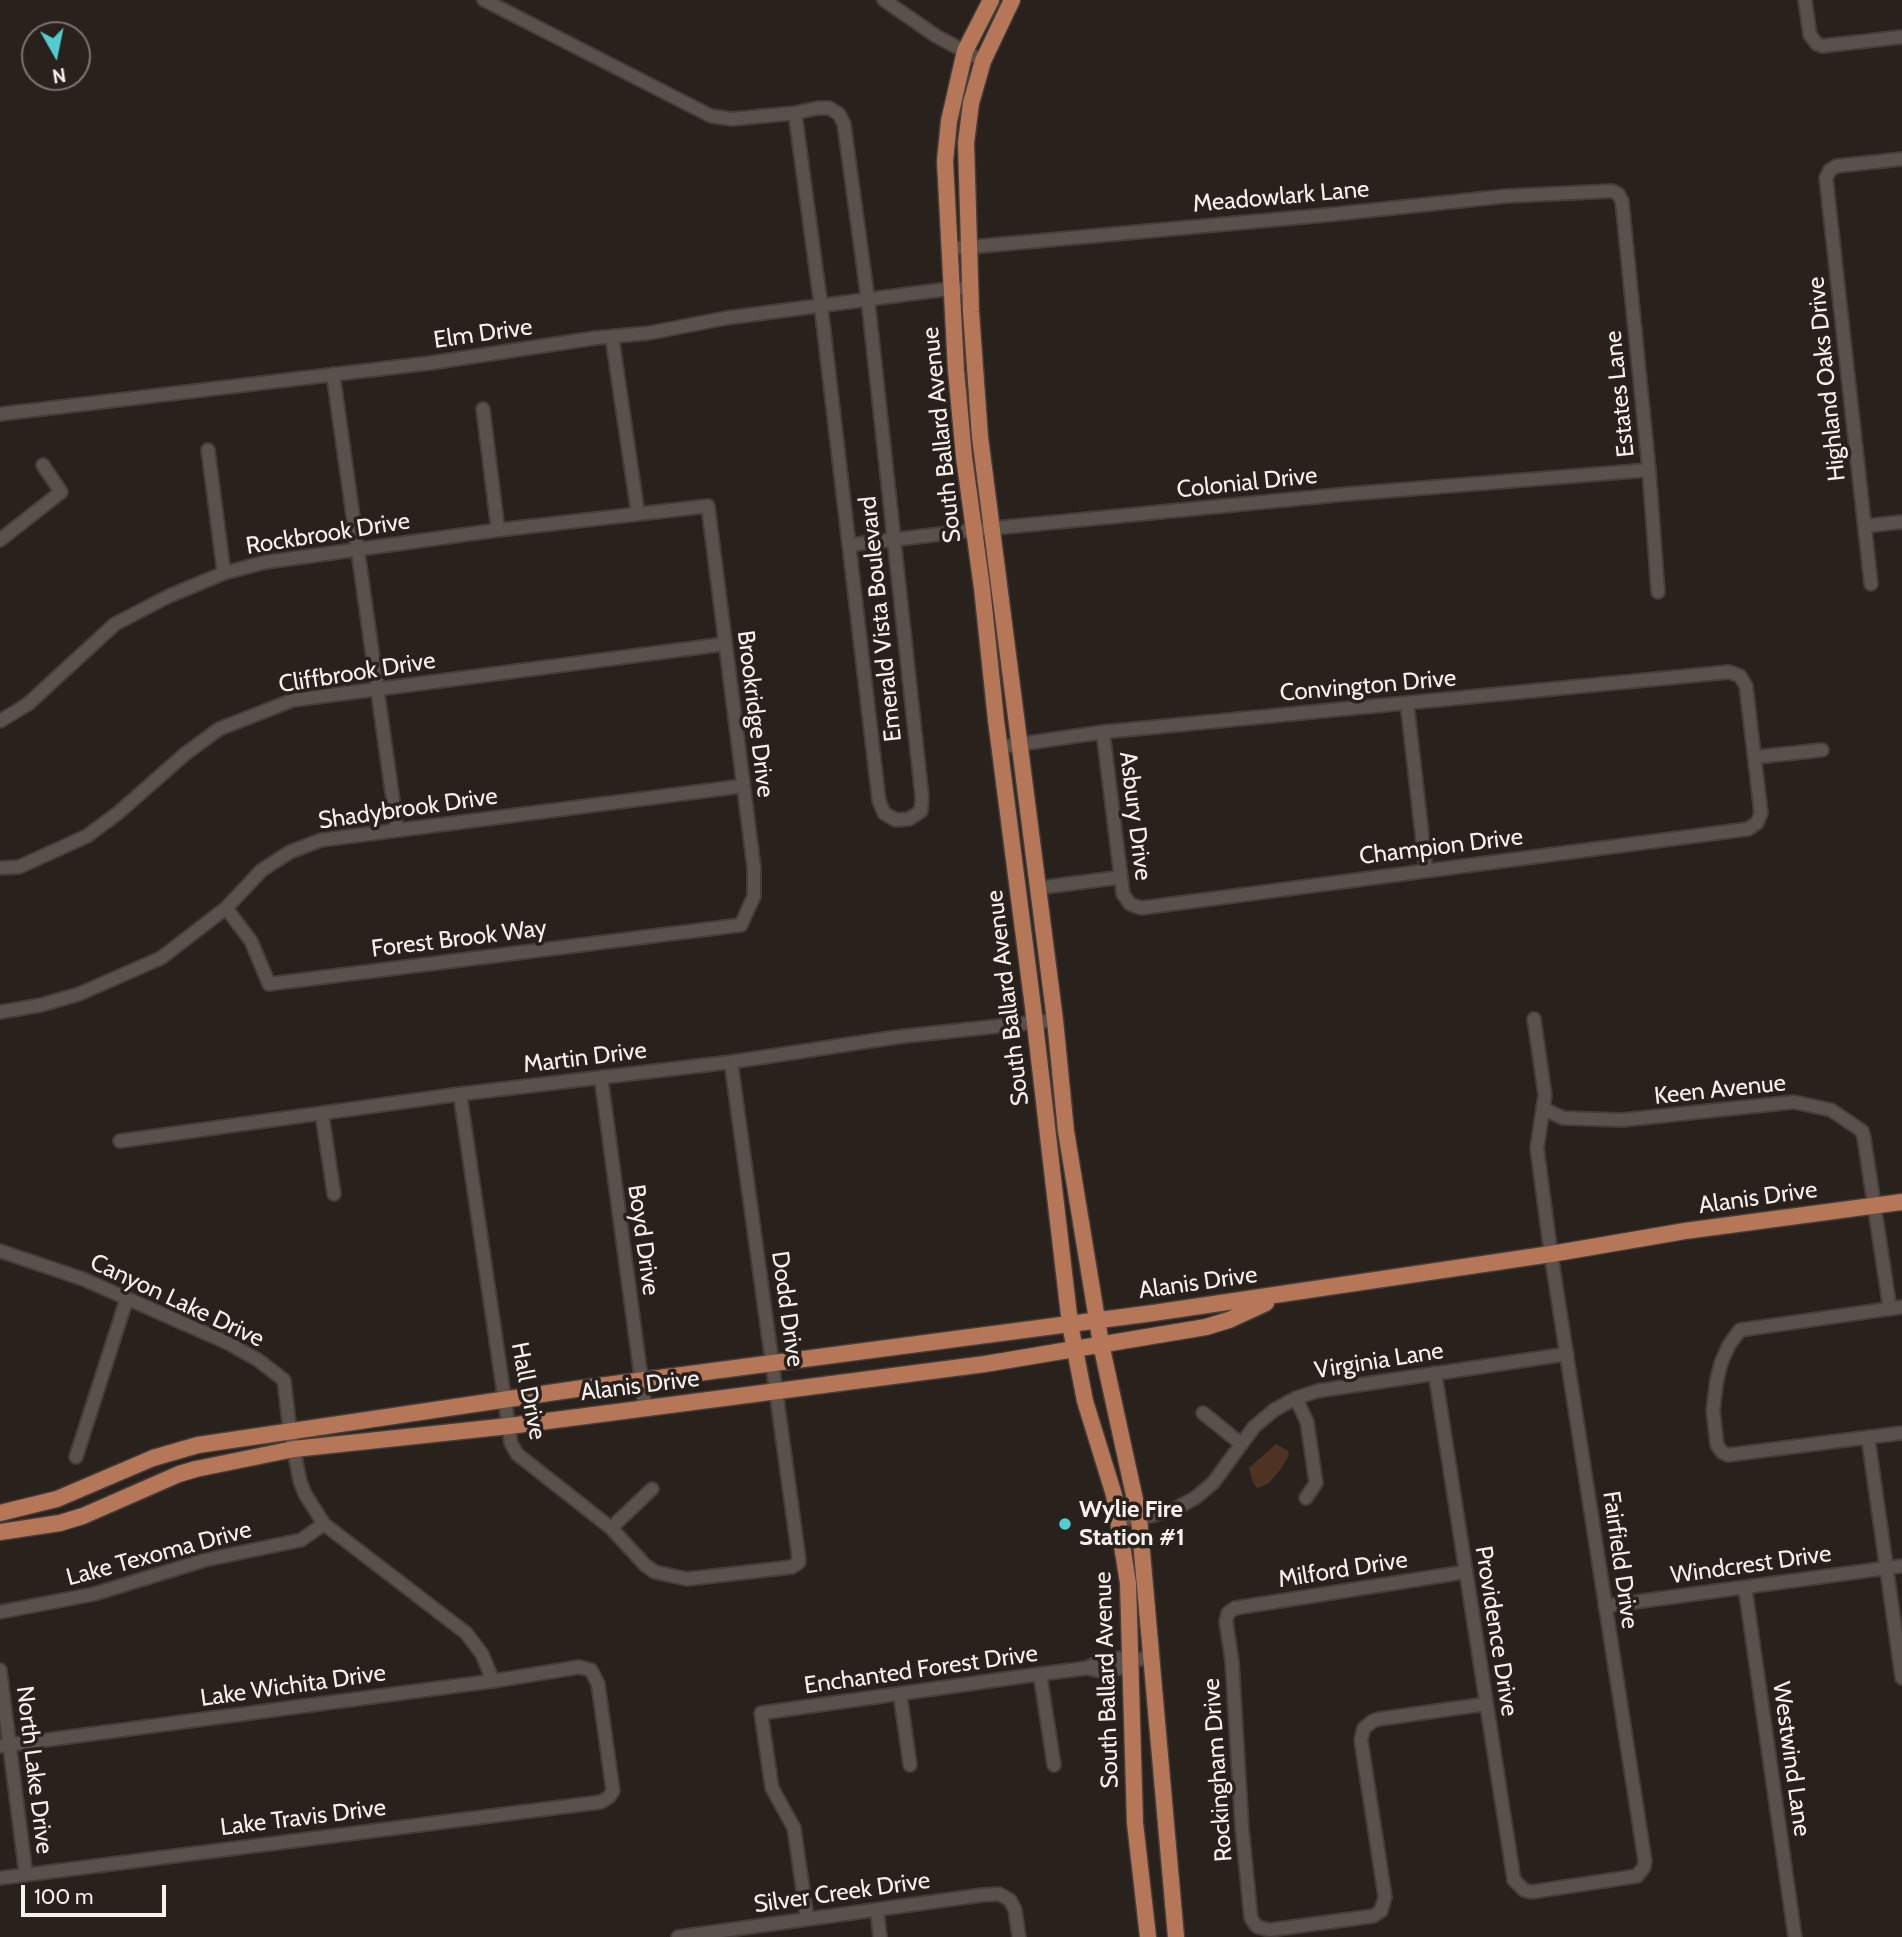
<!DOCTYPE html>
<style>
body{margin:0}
#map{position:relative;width:1902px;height:1937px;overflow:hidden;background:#29211c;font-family:Cabin,sans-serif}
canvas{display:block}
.north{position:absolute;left:21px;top:21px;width:70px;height:70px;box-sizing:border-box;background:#29211c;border:2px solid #7b7470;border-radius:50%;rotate:171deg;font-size:19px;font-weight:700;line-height:28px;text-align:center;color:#f7f1ee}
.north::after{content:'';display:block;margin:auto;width:24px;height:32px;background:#52cdcf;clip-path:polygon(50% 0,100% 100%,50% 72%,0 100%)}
.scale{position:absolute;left:21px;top:1885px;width:145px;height:32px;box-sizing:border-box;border:4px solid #f7f1ee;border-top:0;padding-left:9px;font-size:21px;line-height:24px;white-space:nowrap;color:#f7f1ee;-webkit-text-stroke:5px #29211c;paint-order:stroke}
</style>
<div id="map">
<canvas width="1902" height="1937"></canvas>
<div class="north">N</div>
<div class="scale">100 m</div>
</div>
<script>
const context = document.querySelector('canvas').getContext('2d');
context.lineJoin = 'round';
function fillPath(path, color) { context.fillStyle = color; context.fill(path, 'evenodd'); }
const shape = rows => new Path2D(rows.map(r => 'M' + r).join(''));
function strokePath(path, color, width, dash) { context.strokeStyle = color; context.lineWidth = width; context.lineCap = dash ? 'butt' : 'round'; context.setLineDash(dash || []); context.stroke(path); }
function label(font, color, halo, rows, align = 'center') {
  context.font = font + ' Cabin,sans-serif'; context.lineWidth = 7; context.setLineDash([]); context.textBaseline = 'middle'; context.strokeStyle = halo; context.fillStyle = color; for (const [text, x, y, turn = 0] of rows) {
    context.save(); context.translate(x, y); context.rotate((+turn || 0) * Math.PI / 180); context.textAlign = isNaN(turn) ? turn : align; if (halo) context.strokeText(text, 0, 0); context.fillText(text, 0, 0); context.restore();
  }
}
const green = shape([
 [1276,1444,1288,1451,1289,1456,1280,1470,1269,1483,1258,1488,1253,1483,1249,1468]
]);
const minor = shape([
 [484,0,711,116,732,119,795,113],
 [884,0,936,36,983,61],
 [1805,0,1810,35,1817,44,1822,46,1902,37],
 [818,108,829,108,839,114,844,124,868,300,922,797,921,811,909,819,896,820,884,813,879,801,821,306,795,113,818,108],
 [948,249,1326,215,1507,196,1612,191,1618,194,1622,201,1649,470,1658,592],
 [612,337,638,514],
 [333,374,397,829],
 [483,409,498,530],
 [0,414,430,363,595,338,649,333,726,318,955,288,971,289],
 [208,450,224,573],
 [1865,526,1902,522],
 [0,540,61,492,43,465],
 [849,545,974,530,1347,494,1649,470],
 [1871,584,1826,178,1830,170,1837,166,1902,159],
 [1407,703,1426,870],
 [0,721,28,704,115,624,169,596,224,573,266,562,498,530,708,506,754,868,754,896,741,925,269,984,251,941,226,908],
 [1000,747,1103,732,1729,672,1740,676,1746,686,1761,813,1757,823,1748,829,1141,908,1130,904,1123,894,1103,732],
 [1756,757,1822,750],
 [0,868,19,867,87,836,118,813,185,754,219,729,293,700,725,644],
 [1038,888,1121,877],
 [0,1012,41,1005,79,994,161,958,226,908,262,870,290,852,321,840,743,786],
 [601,1077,645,1407],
 [460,1094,511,1443,517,1454,611,1528,645,1565,655,1572,687,1579,792,1567,799,1562,798,1552,731,1062],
 [1544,1109,1563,1118,1622,1120,1794,1102,1831,1110,1862,1131,1864,1138,1890,1309],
 [322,1114,334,1194],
 [120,1141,460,1094,731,1062,897,1037,1055,1020],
 [0,1251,83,1279,228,1343,258,1360,284,1380,290,1431,300,1481,305,1494,324,1524,466,1633,482,1654,493,1681],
 [1902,1307,1740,1330,1729,1345,1721,1363,1717,1379,1713,1410,1717,1445,1722,1452,1728,1455,1902,1433],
 [1435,1373,1514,1880,1524,1890,1531,1892,1637,1876,1644,1867,1645,1861,1551,1254,1537,1148,1545,1095,1534,1019],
 [1296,1398,1307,1422,1316,1483,1306,1498],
 [1203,1413,1240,1443],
 [1868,1437,1902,1678],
 [76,1457,127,1298],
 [1118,1520,1150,1516,1173,1510,1195,1498,1213,1483,1254,1427,1274,1410,1296,1398,1317,1391,1567,1354],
 [611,1528,652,1489],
 [1465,1572,1235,1608,1228,1613,1226,1621,1232,1662,1242,1828,1251,1918,1254,1923,1258,1927,1270,1930,1373,1916,1381,1911,1385,1897,1361,1740,1364,1728,1373,1721,1379,1719,1486,1704],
 [1745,1587,1795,1937],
 [1605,1606,1902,1566],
 [0,1612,94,1594,205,1560,301,1540,324,1524],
 [1087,1668,1101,1661,1120,1658,1129,1661,1152,1657],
 [0,1670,26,1875],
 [1040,1674,1054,1765],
 [900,1694,910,1765],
 [0,1746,493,1681,579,1667,591,1670,598,1684,613,1791,609,1797,601,1802,0,1878],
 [877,1910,880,1937],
 [807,1918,794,1828,772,1788,761,1713,1040,1674,1087,1668,1099,1671,1120,1668,1129,1661],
 [678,1937,982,1895,999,1894,1010,1900,1015,1910,1019,1937]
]);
const major = shape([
 [991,0,965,51,949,121,945,161,956,370,964,457,982,588,996,720,1033,1007,1070,1324,1085,1401,1114,1495,1128,1583,1135,1823,1148,1937],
 [1012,0,983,61,971,103,966,143,971,312,980,437,1055,1020,1066,1131,1101,1344,1139,1518,1176,1937],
 [0,1513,57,1499,153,1458,198,1445,576,1389,1153,1313,1551,1254,1685,1231,1902,1202],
 [0,1532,60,1523,83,1516,179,1474,196,1469,294,1449,509,1426,985,1364,1206,1327,1229,1320,1266,1303]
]);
const markers = [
 [1065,1524,7,"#52cdcf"]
];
const streetNames = [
 ["Meadowlark Lane",1281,197,-5],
 ["Elm Drive",483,334,-8],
 ["Highland Oaks Drive",1827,379,-96],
 ["Estates Lane",1620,394,-96],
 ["South Ballard Avenue",942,435,-96],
 ["Colonial Drive",1247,483,-6],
 ["Rockbrook Drive",328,534,-9],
 ["Emerald Vista Boulevard",881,619,-96],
 ["Cliffbrook Drive",357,673,-9],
 ["Convington Drive",1368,686,-5],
 ["Brookridge Drive",755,714,83],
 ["Shadybrook Drive",408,809,-8],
 ["Asbury Drive",1135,816,83],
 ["Champion Drive",1441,847,-7],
 ["Forest Brook Way",459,939,-7],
 ["South Ballard Avenue",1008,998,-97],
 ["Martin Drive",585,1058,-7],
 ["Keen Avenue",1720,1090,-6],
 ["Alanis Drive",1758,1198,-8],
 ["Boyd Drive",643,1240,82],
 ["Alanis Drive",1198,1283,-8],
 ["Canyon Lake Drive",177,1301,25],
 ["Dodd Drive",787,1309,82],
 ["Virginia Lane",1379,1361,-9],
 ["Alanis Drive",640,1386,-7],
 ["Hall Drive",528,1391,79],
 ["Lake Texoma Drive",159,1554,-15],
 ["Fairfield Drive",1620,1560,82],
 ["Windcrest Drive",1751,1565,-8],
 ["Milford Drive",1343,1570,-9],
 ["Providence Drive",1496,1631,81],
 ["Enchanted Forest Drive",921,1670,-8],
 ["South Ballard Avenue",1107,1680,-92],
 ["Lake Wichita Drive",293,1686,-8],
 ["Westwind Lane",1791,1759,82],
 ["North Lake Drive",34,1770,83],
 ["Rockingham Drive",1218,1770,-94],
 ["Lake Travis Drive",303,1818,-7],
 ["Silver Creek Drive",842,1893,-8]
];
const poiNames = [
 ["Wylie Fire",1079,1510],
 ["Station #1",1079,1538]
];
fillPath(green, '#4e3325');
strokePath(minor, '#443d3a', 16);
strokePath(major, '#443d3a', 19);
strokePath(minor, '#5b514c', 12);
strokePath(major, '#b57757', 16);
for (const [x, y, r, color] of markers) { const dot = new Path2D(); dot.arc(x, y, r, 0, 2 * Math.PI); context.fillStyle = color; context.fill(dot); strokePath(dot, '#29211c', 2.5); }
label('24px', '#f7f1ee', '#29211c', streetNames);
label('bold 24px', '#f7f1ee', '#29211c', poiNames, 'left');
</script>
